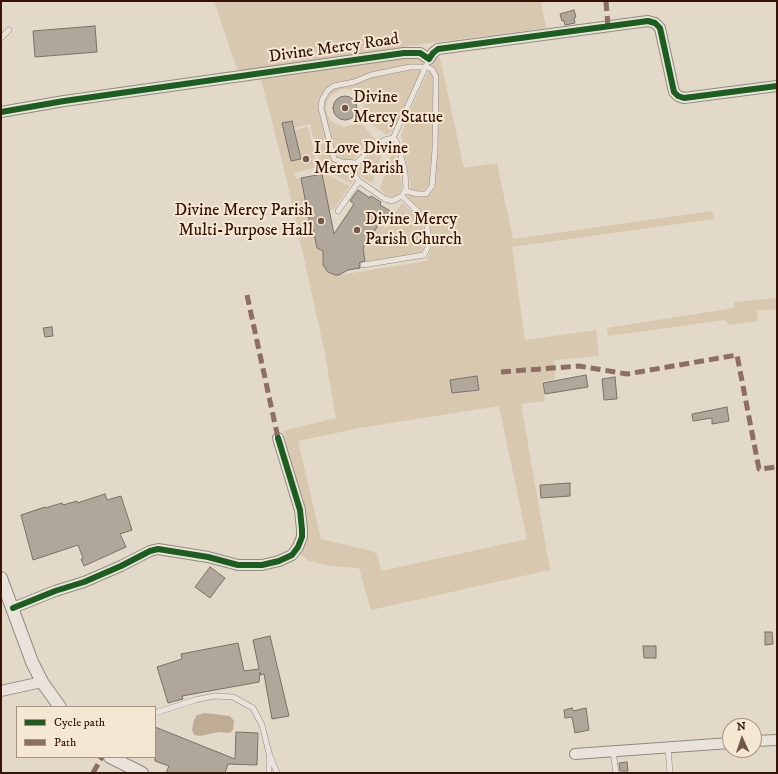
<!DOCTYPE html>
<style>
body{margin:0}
#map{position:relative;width:778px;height:774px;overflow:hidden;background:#e3d9c8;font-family:"IM FELL DW Pica",serif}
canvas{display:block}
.frame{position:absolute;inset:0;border:2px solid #351307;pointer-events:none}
.legend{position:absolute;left:16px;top:706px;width:140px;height:52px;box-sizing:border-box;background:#f5e8d3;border:1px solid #a89381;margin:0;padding:5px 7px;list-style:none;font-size:12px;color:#351307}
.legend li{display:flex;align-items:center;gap:8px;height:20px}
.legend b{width:20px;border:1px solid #a89381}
.north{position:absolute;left:722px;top:718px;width:40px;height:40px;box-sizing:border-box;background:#f5e8d3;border:1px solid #a89381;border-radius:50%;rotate:357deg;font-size:11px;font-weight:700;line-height:16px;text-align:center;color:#351307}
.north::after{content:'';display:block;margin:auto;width:14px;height:18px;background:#72584b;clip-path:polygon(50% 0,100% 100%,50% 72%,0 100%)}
</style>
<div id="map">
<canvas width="778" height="774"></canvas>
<div class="frame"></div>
<ul class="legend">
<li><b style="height:5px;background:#1b5e20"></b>Cycle path</li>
<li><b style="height:5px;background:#8d6e63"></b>Path</li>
</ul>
<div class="north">N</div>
</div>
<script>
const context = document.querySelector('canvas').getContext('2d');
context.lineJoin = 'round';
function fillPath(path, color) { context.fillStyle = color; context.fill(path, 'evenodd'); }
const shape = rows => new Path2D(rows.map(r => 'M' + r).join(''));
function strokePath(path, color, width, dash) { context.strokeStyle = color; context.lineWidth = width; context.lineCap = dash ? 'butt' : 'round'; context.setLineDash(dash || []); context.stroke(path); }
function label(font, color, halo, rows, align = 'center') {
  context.font = font + ' "IM FELL DW Pica",serif'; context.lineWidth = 4; context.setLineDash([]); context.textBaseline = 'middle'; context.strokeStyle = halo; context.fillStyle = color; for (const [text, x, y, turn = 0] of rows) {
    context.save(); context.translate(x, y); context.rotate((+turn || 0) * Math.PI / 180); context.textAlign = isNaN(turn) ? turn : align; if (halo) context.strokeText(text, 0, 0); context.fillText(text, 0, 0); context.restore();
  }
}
const green = shape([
 [214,1,541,1,546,28,422,44,238,72],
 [436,55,440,58,464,168,497,163,513,239,712,211,714,219,512,247,525,340,596,330,599,356,554,360,555,379,542,381,545,401,521,404,550,570,371,610,359,568,330,566,309,561,290,547,296,534,296,513,276,447,286,444,283,431,336,418,324,349,286,177,261,79,395,59,411,58,426,61,394,128,391,132,386,135,362,116,364,106,360,96,356,93,346,89,341,90,336,92,328,99,326,110,330,120,334,123,344,127,355,124,359,121,376,140,360,152,354,159,351,171,353,180,351,184,321,168,310,124,294,128,292,121,282,123,291,161,301,159,294,130,308,127,318,167,294,173,296,179,301,178,311,229,313,229,317,248,324,252,322,256,323,265,328,272,335,275,339,275,426,261,432,247,431,227,429,221,425,214,407,197,410,192,410,182,401,136,406,119],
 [499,406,527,539,381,571,378,555,372,551,321,539,298,441,360,428],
 [381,147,384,147,384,149,372,183,362,177,359,174,359,168,365,160],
 [392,151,397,160,402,186,400,193,397,195,391,197,385,195,380,189],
 [322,173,324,173,350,186,334,209,329,210],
 [402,203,418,216,423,226,425,238,422,252,366,262,363,248,379,223,386,228,389,224,394,227,401,217,395,213],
 [777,298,777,309,757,311,758,321,730,325,725,320,608,336,607,328,734,308,734,302]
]);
const water = shape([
 [205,713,230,716,234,721,233,730,230,733,219,732,200,736,194,735,192,730,194,720,197,715]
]);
const building = shape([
 [574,10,576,17,574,18,575,23,565,25,564,21,562,21,560,14,574,10],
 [95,26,97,52,35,57,33,31,95,26],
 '333 108a12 12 0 1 1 24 0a12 12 0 1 1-24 0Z',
 [292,121,301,159,291,161,282,123,292,121],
 [322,174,334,234,354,204,350,201,358,190,370,198,371,196,381,202,380,205,392,212,384,223,381,221,363,248,365,261,360,262,359,265,360,268,348,270,339,275,335,275,328,272,323,265,323,251,317,248,313,229,311,230,301,178,322,174],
 [52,327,53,336,45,337,43,328,52,327],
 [586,375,588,387,545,394,543,383,586,375],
 [477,376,479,390,452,393,450,380,477,376],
 [615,377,617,399,604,400,602,379,615,377],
 [727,407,729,421,712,424,712,418,693,421,692,414,727,407],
 [570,483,570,496,541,498,540,485,570,483],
 [105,494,107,500,121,496,132,530,120,534,126,547,84,566,81,559,83,558,78,545,33,560,21,515,45,507,45,508,62,503,63,505,77,501,77,503,105,494],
 [210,567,225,578,210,598,195,587,210,567],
 [765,632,772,632,773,644,765,645,765,632],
 [270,636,289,716,272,719,264,674,260,675,260,672,259,682,182,696,183,699,168,703,157,667,182,659,181,654,238,643,244,671,259,669,253,640,270,636],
 [643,646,656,646,656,658,644,658,643,646],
 [572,708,573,711,586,708,589,730,575,733,572,717,565,718,564,710,572,708],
 [155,727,235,759,236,732,258,733,257,765,228,764,225,773,166,773,169,766,155,761,155,727],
 [627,762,628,771,620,771,619,763,627,762]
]);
const service = shape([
 [1,38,9,30],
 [393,138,396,141,400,152,405,173,406,188,402,196,392,201,385,199,359,181,355,176,354,171,357,163,372,147,385,140,393,138],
 [393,138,427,64],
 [357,163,342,162,334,159,321,108,322,100,328,90,334,86,354,82,371,75,410,67,426,67,432,69,436,77,435,150,432,186,426,194,418,194,405,191],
 [338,211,359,181],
 [363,265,424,255,428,247,429,239,427,226,419,213,402,196],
 [155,713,195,700,214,696,233,697,253,708,262,725,269,753,277,773],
 [668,747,670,773],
 [613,751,616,773],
 [269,756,269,773]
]);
const minor = shape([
 [1,112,64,101,404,53,420,53,429,59,433,53,438,49,648,21,655,23,660,28,674,92,678,96,684,98,777,86],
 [13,608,55,591,84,582,121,566,150,551,158,549,208,557,238,565,262,565,279,561,292,555,298,547,302,537,302,530,300,510,278,438],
 [1,691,42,682],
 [754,741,777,740],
 [575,754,730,743]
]);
const tertiary = shape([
 [1,578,32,662,42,682,60,707],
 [110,757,142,773]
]);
const quiet = shape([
 [606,1,608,27],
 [247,295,278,438],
 [501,372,579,366,627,374,737,355,759,469,777,467],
 [93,773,102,757]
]);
const cycleway = shape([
 [1,112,64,101,404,53,420,53,429,59,433,53,438,49,648,21,655,23,660,28,674,92,678,96,684,98,777,86],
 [13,608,55,591,84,582,121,566,150,551,158,549,208,557,238,565,262,565,279,561,292,555,298,547,302,537,302,530,300,510,278,438]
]);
const markers = [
 [345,108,4,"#72584b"],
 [306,159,4,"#72584b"],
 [321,221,4,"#72584b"],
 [357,230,4,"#72584b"]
];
const streetNames = [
 ["Divine Mercy Road",334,49,-8]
];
const poiNames = [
 ["Divine",353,98],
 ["Mercy Statue",353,118],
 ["I Love Divine",314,149],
 ["Mercy Parish",314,169],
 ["Divine Mercy Parish",313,211,"right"],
 ["Multi-Purpose Hall",313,231,"right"],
 ["Divine Mercy",365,220],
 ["Parish Church",365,240]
];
fillPath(green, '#d8c8b0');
fillPath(water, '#bfac94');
fillPath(building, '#b0a69a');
strokePath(building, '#7b7066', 1);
strokePath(service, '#948a7f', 6);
strokePath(minor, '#948a7f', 12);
strokePath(tertiary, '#948a7f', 14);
strokePath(service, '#e9e3db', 5);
strokePath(minor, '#e9e3db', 10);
strokePath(tertiary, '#e9e3db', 12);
strokePath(quiet, '#8d6e63', 5, [10, 5]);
strokePath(cycleway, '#1b5e20', 6);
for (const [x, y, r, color] of markers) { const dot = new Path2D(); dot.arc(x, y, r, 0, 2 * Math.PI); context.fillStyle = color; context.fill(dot); strokePath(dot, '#f5e8d3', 1.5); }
label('17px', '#351307', '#f5e8d3', streetNames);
label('17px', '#351307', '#f5e8d3', poiNames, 'left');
</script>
